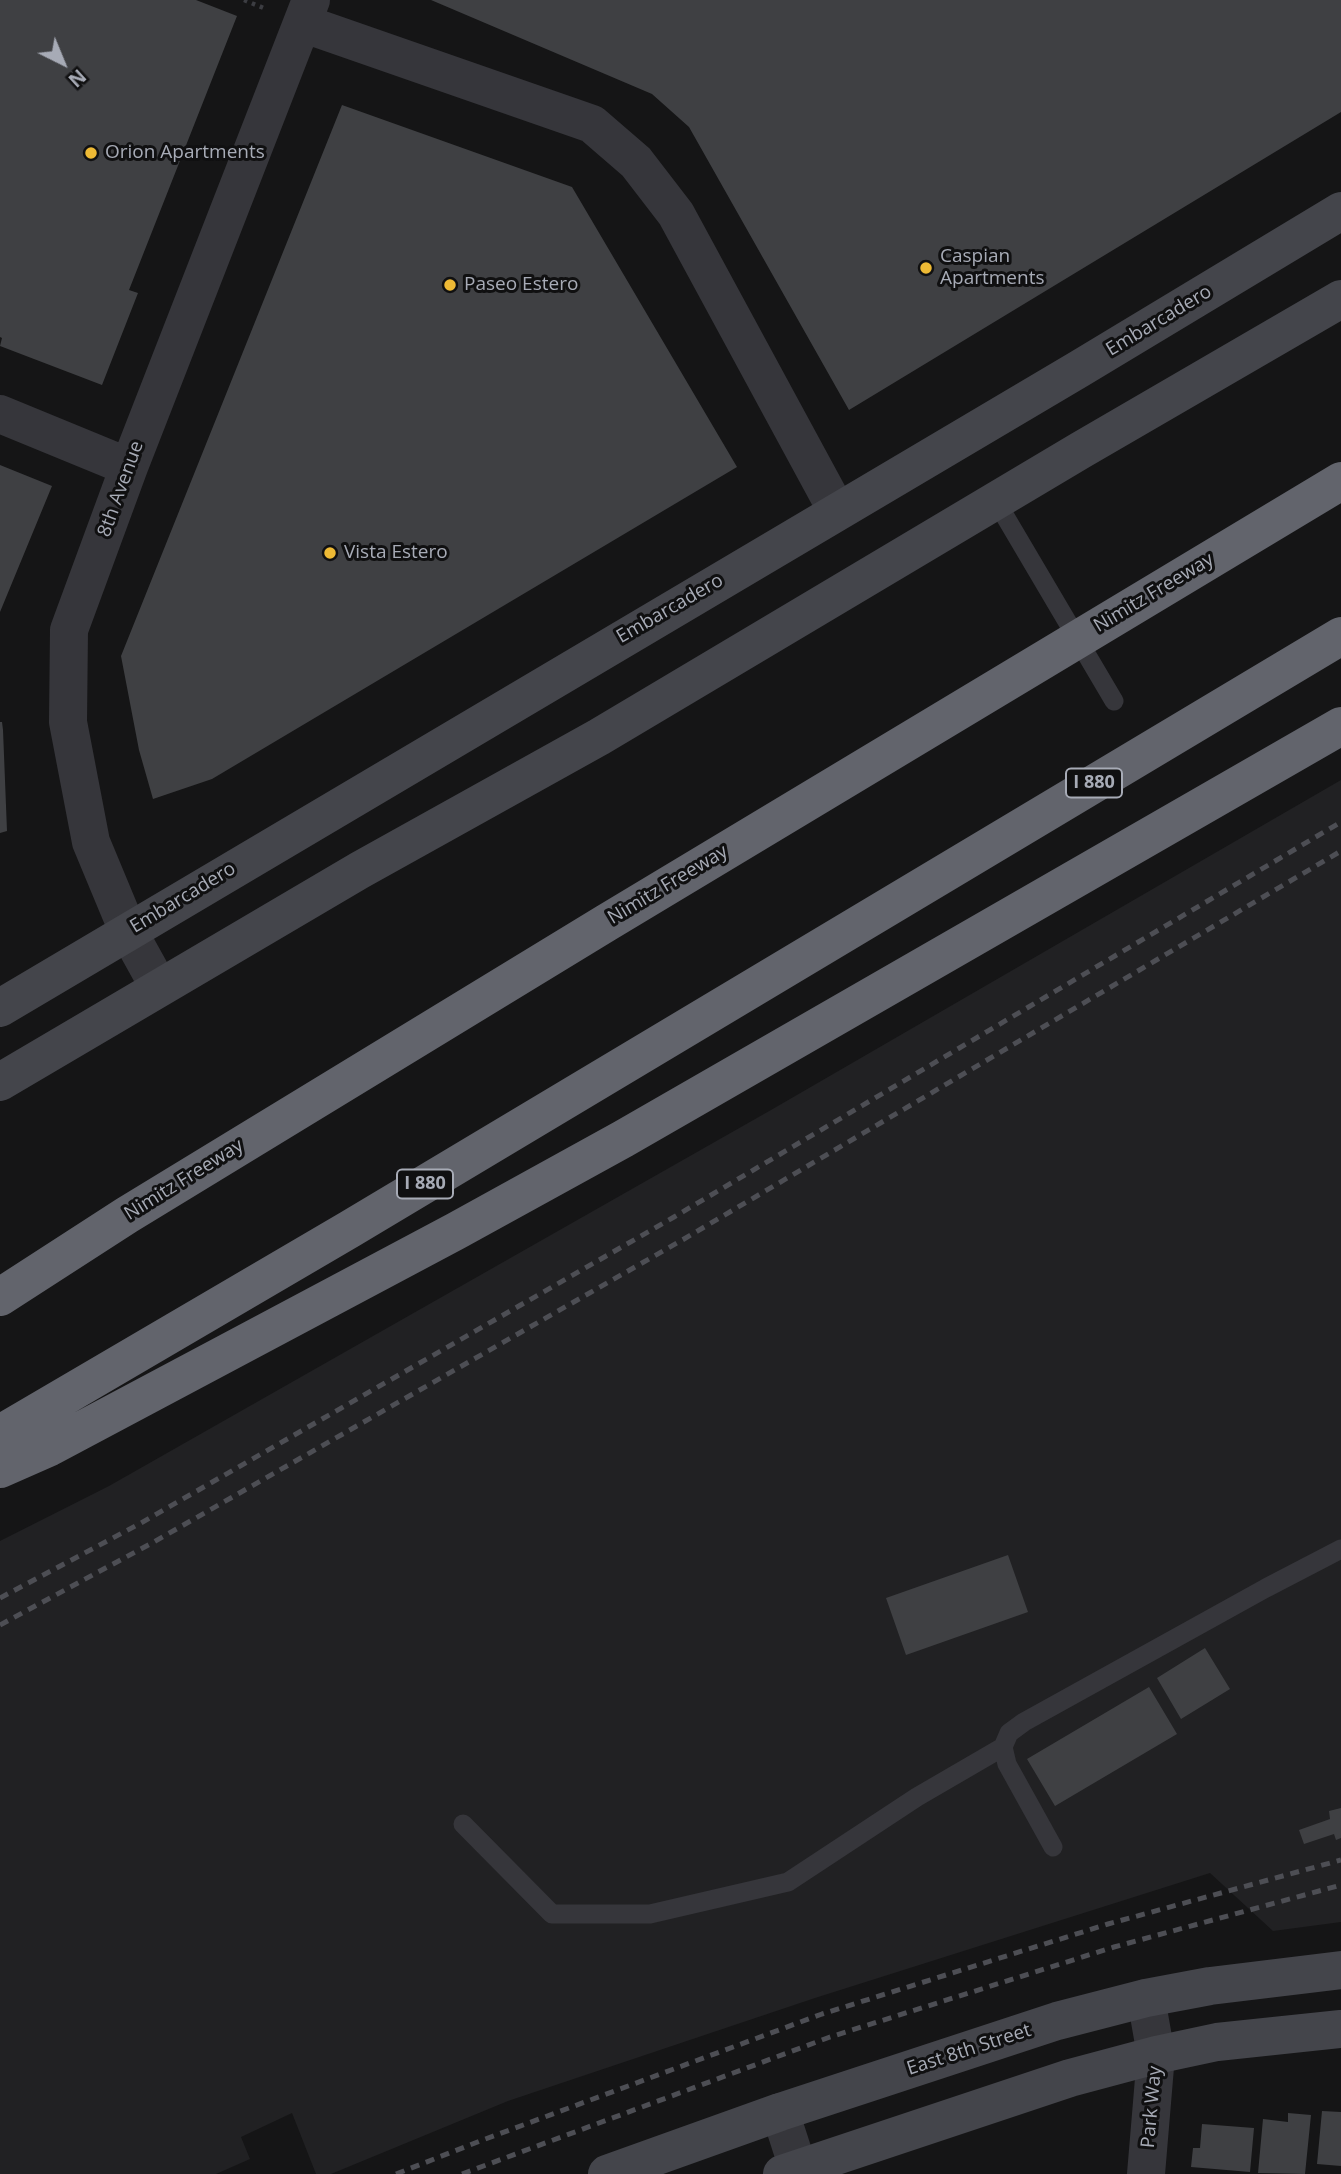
<!DOCTYPE html>
<style>
body{margin:0}
#map{position:relative;width:1341px;height:2174px;overflow:hidden;background:#151516;font-family:"Open Sans",sans-serif}
canvas{display:block}
.north{position:absolute;left:28px;top:28px;width:70px;height:70px;-webkit-text-stroke:5px #101011;paint-order:stroke;rotate:137deg;font-size:19px;font-weight:700;line-height:28px;text-align:center;color:#a7abb6}
.north::after{content:'';display:block;margin:auto;width:24px;height:32px;background:#a7abb6;clip-path:polygon(50% 0,100% 100%,50% 72%,0 100%)}
</style>
<div id="map">
<canvas width="1341" height="2174"></canvas>
<div class="north">N</div>
</div>
<script>
const context = document.querySelector('canvas').getContext('2d');
context.lineJoin = 'round';
function fillPath(path, color) { context.fillStyle = color; context.fill(path, 'evenodd'); }
const shape = rows => new Path2D(rows.map(r => 'M' + r).join(''));
function strokePath(path, color, width, dash) { context.strokeStyle = color; context.lineWidth = width; context.lineCap = dash ? 'butt' : 'round'; context.setLineDash(dash || []); context.stroke(path); }
function label(font, color, halo, rows, align = 'center') {
  context.font = font + ' "Open Sans",sans-serif'; context.lineWidth = 6; context.setLineDash([]); context.textBaseline = 'middle'; context.strokeStyle = halo; context.fillStyle = color; for (const [text, x, y, turn = 0] of rows) {
    context.save(); context.translate(x, y); context.rotate((+turn || 0) * Math.PI / 180); context.textAlign = isNaN(turn) ? turn : align; if (halo) context.strokeText(text, 0, 0); context.fillText(text, 0, 0); context.restore();
  }
}
const built = shape([
 [1341,780,1341,1922,1273,1931,1210,1873,815,1998,508,2101,331,2174,316,2174,292,2113,241,2137,250,2159,216,2174,0,2174,0,1541,109,1486,771,1110]
]);
const building = shape([
 [0,0,196,0,237,16,129,290,138,293,102,385,0,346,2,338,0,337],
 [431,0,1341,0,1341,112,849,410,689,127,652,94],
 [342,105,572,187,737,467,212,779,153,799,139,750,121,656],
 [0,465,52,486,0,612],
 [0,722,2,722,3,730,7,831,0,833],
 [1008,1555,1028,1612,906,1655,886,1598],
 [1205,1648,1230,1689,1181,1719,1157,1678],
 [1149,1687,1177,1734,1055,1806,1027,1759],
 [1341,1808,1341,1838,1336,1840,1334,1834,1304,1844,1299,1830,1330,1819,1329,1811],
 [1322,2111,1341,2112,1341,2166,1317,2164],
 [1288,2113,1311,2115,1305,2174,1258,2173,1263,2119,1288,2122],
 [1202,2124,1254,2128,1250,2172,1191,2167,1193,2148,1200,2148]
]);
const path = shape([
 [244,0,266,9]
]);
const lane = shape([
 [996,501,1114,701],
 [463,1824,552,1914,650,1914,788,1882,917,1797,1003,1747],
 [1053,1847,1007,1764,1003,1747,1009,1733,1024,1722,1266,1588,1341,1549]
]);
const street = shape([
 [302,23,592,124,636,162,676,214,837,511],
 [0,414,129,467],
 [159,987,128,931,91,842,68,722,69,630,129,467,311,0],
 [780,2112,800,2174],
 [1146,2174,1156,2055,1146,1998]
]);
const secondary = shape([
 [0,1008,1079,369,1341,211],
 [0,1082,360,870,599,737,1081,450,1341,299],
 [607,2174,780,2112,1057,2021,1146,1998,1210,1986,1341,1970],
 [782,2174,1070,2078,1156,2055,1217,2042,1341,2029]
]);
const highway = shape([
 [0,1297,127,1215,606,923,1341,481],
 [0,1434,350,1229,1341,636],
 [0,1469,50,1447,456,1231,623,1139,1341,726]
]);
const rail = shape([
 [0,1598,141,1523,674,1217,1341,822],
 [0,1625,152,1543,684,1239,1341,851],
 [396,2174,480,2141,822,2014,1108,1924,1341,1860],
 [462,2174,830,2037,1114,1947,1341,1885]
]);
const markers = [
 [91,153,7,"#eeba35"],
 [926,268,7,"#eeba35"],
 [450,285,7,"#eeba35"],
 [330,553,7,"#eeba35"]
];
const shields = [
 [1094,783,56],
 [425,1184,56]
];
const shieldNames = [
 ["I 880",1094,783],
 ["I 880",425,1184]
];
const poiNames = [
 ["Orion Apartments",105,153],
 ["Caspian",940,257],
 ["Apartments",940,279],
 ["Paseo Estero",464,285],
 ["Vista Estero",344,553]
];
const streetNames = [
 ["Embarcadero",1159,321,-31],
 ["8th Avenue",121,489,-70],
 ["Nimitz Freeway",1154,593,-31],
 ["Embarcadero",670,609,-30],
 ["Nimitz Freeway",668,885,-31],
 ["Embarcadero",183,898,-31],
 ["Nimitz Freeway",184,1180,-32],
 ["East 8th Street",969,2050,-18],
 ["Park Way",1152,2107,-85]
];
fillPath(built, '#212123');
fillPath(building, '#3f4043');
strokePath(path, '#3c3d42', 4.5, [3.5, 5]);
strokePath(lane, '#36363b', 19);
strokePath(street, '#36363b', 38);
strokePath(secondary, '#44454b', 38);
strokePath(highway, '#62646c', 38);
strokePath(rail, '#4d4e54', 5, [9, 7]);
for (const [x, y, r, color] of markers) { const dot = new Path2D(); dot.arc(x, y, r, 0, 2 * Math.PI); context.fillStyle = color; context.fill(dot); strokePath(dot, '#101011', 2.5); }
for (const [x, y, w] of shields) { const box = new Path2D(); box.roundRect(x - w / 2, y - 14.5, w, 29, 5); context.fillStyle = '#101011'; context.fill(box); strokePath(box, '#a7abb6', 2); }
label('bold 18px', '#a7abb6', null, shieldNames);
label('19px', '#a7abb6', '#101011', poiNames, 'left');
label('19px', '#a7abb6', '#101011', streetNames);
</script>
